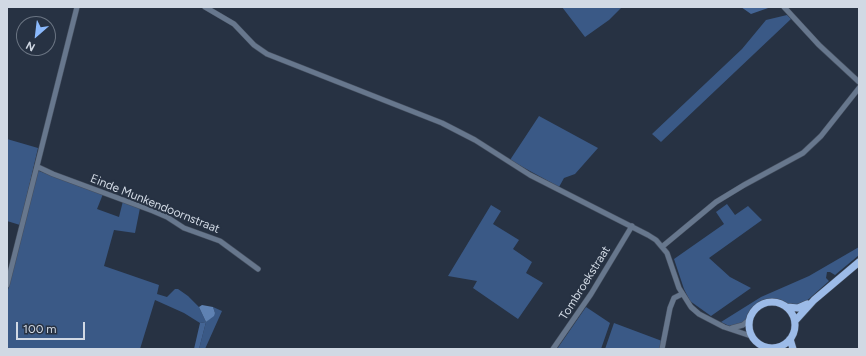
<!DOCTYPE html>
<style>
body{margin:0}
#map{position:relative;width:866px;height:356px;overflow:hidden;background:#273243;font-family:Figtree,sans-serif}
canvas{display:block}
.frame{position:absolute;inset:0;border:8px solid #d1d9e4;pointer-events:none}
.north{position:absolute;left:16px;top:16px;width:40px;height:40px;box-sizing:border-box;background:#273243;border:1px solid #6b7583;border-radius:50%;rotate:208deg;font-size:11px;font-weight:700;line-height:16px;text-align:center;color:#d1d9e4}
.north::after{content:'';display:block;margin:auto;width:14px;height:18px;background:#8bb9fc;clip-path:polygon(50% 0,100% 100%,50% 72%,0 100%)}
.scale{position:absolute;left:16px;top:322px;width:69px;height:18px;box-sizing:border-box;border:2px solid #d1d9e4;border-top:0;padding-left:5px;font-size:12px;line-height:14px;white-space:nowrap;color:#d1d9e4;-webkit-text-stroke:3px #273243;paint-order:stroke}
</style>
<div id="map">
<canvas width="866" height="356"></canvas>
<div class="frame"></div>
<div class="north">N</div>
<div class="scale">100 m</div>
</div>
<script>
const context = document.querySelector('canvas').getContext('2d');
context.lineJoin = 'round';
function fillPath(path, color) { context.fillStyle = color; context.fill(path, 'evenodd'); }
const shape = rows => new Path2D(rows.map(r => 'M' + r).join(''));
function strokePath(path, color, width, dash) { context.strokeStyle = color; context.lineWidth = width; context.lineCap = dash ? 'butt' : 'round'; context.setLineDash(dash || []); context.stroke(path); }
function label(font, color, halo, rows, align = 'center') {
  context.font = font + ' Figtree,sans-serif'; context.lineWidth = 4; context.setLineDash([]); context.textBaseline = 'middle'; context.strokeStyle = halo; context.fillStyle = color; for (const [text, x, y, turn = 0] of rows) {
    context.save(); context.translate(x, y); context.rotate((+turn || 0) * Math.PI / 180); context.textAlign = isNaN(turn) ? turn : align; if (halo) context.strokeText(text, 0, 0); context.fillText(text, 0, 0); context.restore();
  }
}
const green = shape([
 [562,7,622,7,609,20,585,37],
 [787,15,791,19,662,141,661,142,652,134,742,49,766,20],
 [539,116,598,148,575,174,564,178,559,187,510,160],
 [7,139,38,148,20,225,7,221],
 [39,171,103,194,97,209,119,217,123,201,140,208,135,233,114,230,104,266,159,285,157,294,167,297,175,289,178,289,188,296,199,307,206,322,215,313,213,307,222,311,205,349,199,349,206,322,200,323,184,313,155,300,140,349,7,349,7,294,37,172],
 [727,204,735,215,748,206,762,220,709,258,730,277,751,288,711,316,690,301,684,289,674,259,724,224,716,212],
 [491,205,501,211,493,224,519,240,513,249,532,262,526,273,543,283,518,319,473,288,477,281,448,276],
 [859,247,859,255,835,275,830,272,827,272,826,278,829,281,802,305,793,306,778,299,766,299,752,308,746,320,742,324,729,326,721,322,761,297,809,276],
 [586,307,610,323,601,349,557,349],
 [614,323,662,341,661,349,605,349]
]);
const forest = shape([
 [741,7,771,7,751,14],
 [206,322,199,349,194,349,200,323]
]);
const water = shape([
 [202,305,213,307,215,313,214,316,206,322,199,307]
]);
const minor = shape([
 [205,7,234,24,254,45,267,54,442,123,475,140,530,175,648,235,656,240,667,253,679,288,691,307,699,314,724,327,751,336],
 [784,7,819,45,859,82],
 [38,167,53,174,153,211,167,217,184,228,220,241,258,269],
 [663,246,716,202,744,185,803,153,821,136,859,88],
 [7,285,77,7],
 [732,328,743,325,749,320],
 [553,349,591,294,632,226],
 [662,349,670,308,674,298,682,294],
 [766,349,766,347]
]);
const major = shape([
 '749 325a23 23 0 1 1 46 0a23 23 0 1 1-46 0Z',
 [787,307,798,308,807,304],
 [795,321,814,300,859,262],
 [790,339,793,349]
]);
const streetNames = [
 ["Einde Munkendoornstraat",155,204,22],
 ["Tombroekstraat",585,283,-58]
];
fillPath(green, '#3a5986');
fillPath(forest, '#446595');
fillPath(water, '#5f82b3');
strokePath(minor, '#465060', 6);
strokePath(major, '#465060', 8);
strokePath(minor, '#67778d', 5);
strokePath(major, '#9cbbe8', 7);
label('12px', '#d1d9e4', '#273243', streetNames);
</script>
